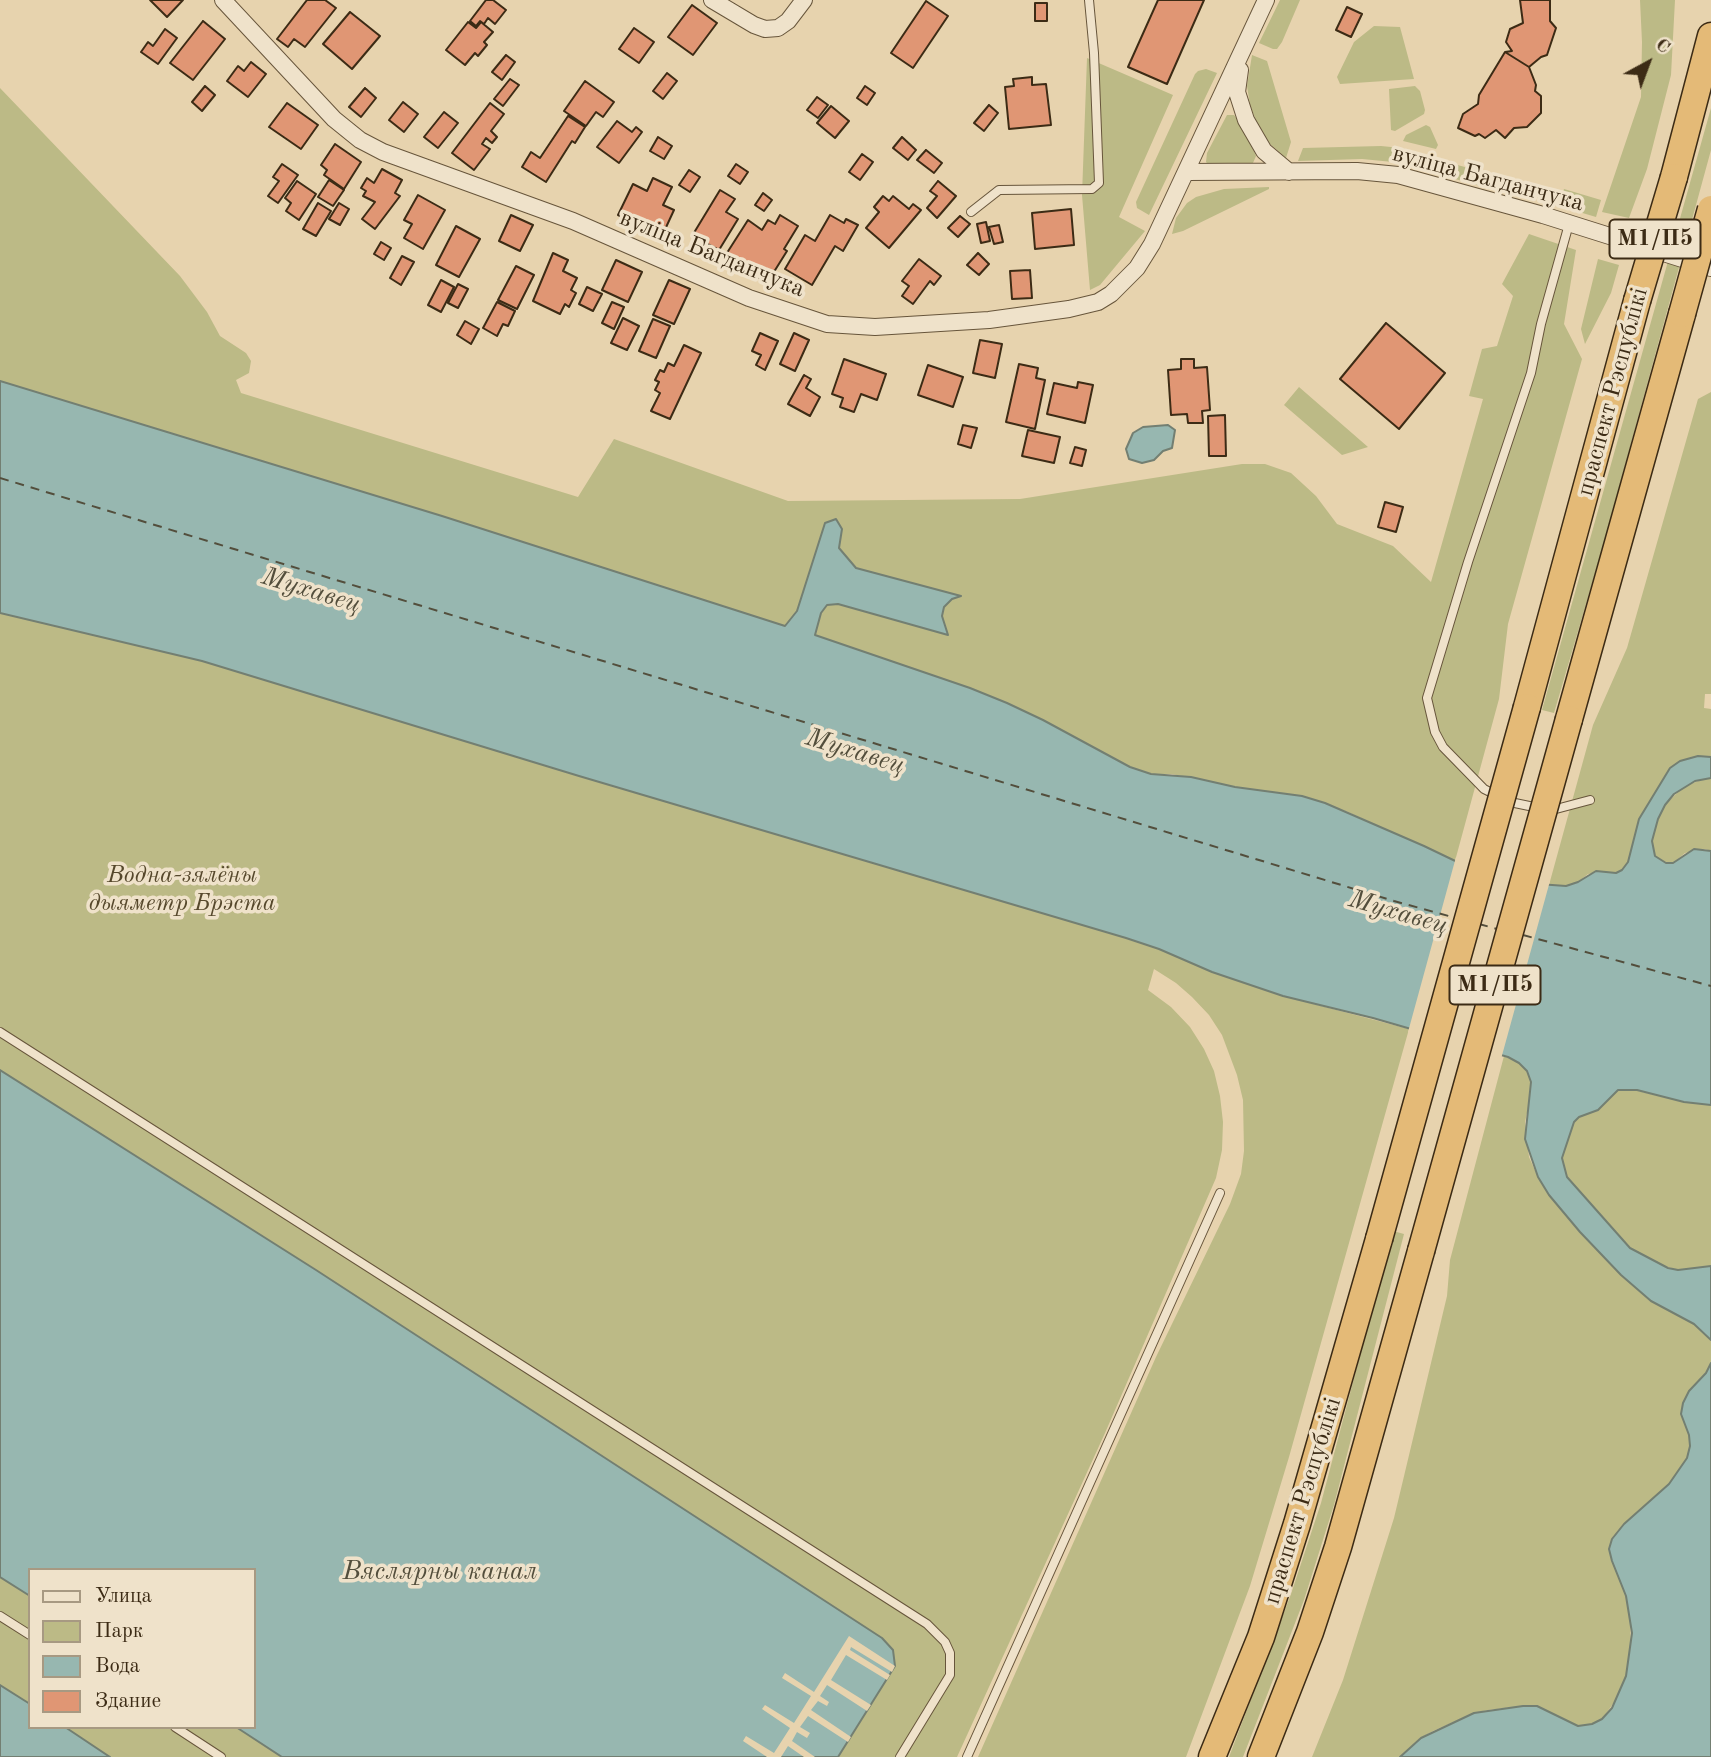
<!DOCTYPE html>
<meta charset="utf-8">
<style>
body{margin:0}
#map{position:relative;width:1711px;height:1757px;overflow:hidden;background:#e7d3ae;font-family:"Old Standard TT",serif}
canvas{display:block}
.legend{position:absolute;left:28px;top:1568px;width:228px;height:161px;box-sizing:border-box;background:#efe2ca;border:2px solid #a79982;margin:0;padding:9px 12px;list-style:none;font-size:21px;color:#3c2b15}
.legend li{display:flex;align-items:center;gap:14px;height:35px}
.legend b{width:35px;border:2px solid #a79982}
.north{position:absolute;left:1613px;top:28px;width:70px;height:70px;-webkit-text-stroke:5px #efe2ca;paint-order:stroke;rotate:41deg;font-size:19px;font-weight:700;line-height:28px;text-align:center;color:#3c2b15}
.north::after{content:'';display:block;margin:auto;width:24px;height:32px;background:#3c2b15;clip-path:polygon(50% 0,100% 100%,50% 72%,0 100%)}
</style>
<div id="map">
<canvas width="1711" height="1757"></canvas>
<ul class="legend">
<li><b style="height:9px;background:#efe2ca"></b>Улица</li>
<li><b style="height:19px;background:#bcba86"></b>Парк</li>
<li><b style="height:19px;background:#97b7b0"></b>Вода</li>
<li><b style="height:19px;background:#e09674"></b>Здание</li>
</ul>
<div class="north">С</div>
</div>
<script>
const context = document.querySelector('canvas').getContext('2d');
context.lineJoin = 'round';
function fillPath(path, color) { context.fillStyle = color; context.fill(path, 'evenodd'); }
const shape = rows => new Path2D(rows.map(r => 'M' + r).join(''));
function strokePath(path, color, width, dash) { context.strokeStyle = color; context.lineWidth = width; context.lineCap = dash ? 'butt' : 'round'; context.setLineDash(dash || []); context.stroke(path); }
function label(font, color, halo, rows, align = 'center') {
  context.font = font + ' "Old Standard TT",serif'; context.lineWidth = 7; context.setLineDash([]); context.textBaseline = 'middle'; context.strokeStyle = halo; context.fillStyle = color; for (const [text, x, y, turn = 0] of rows) {
    context.save(); context.translate(x, y); context.rotate((+turn || 0) * Math.PI / 180); context.textAlign = isNaN(turn) ? turn : align; if (halo) context.strokeText(text, 0, 0); context.fillText(text, 0, 0); context.restore();
  }
}
const green = shape([
 [1280,0,1300,0,1282,42,1277,49,1273,49,1259,43],
 [1640,0,1675,0,1671,75,1647,169,1629,218,1602,212,1641,97,1642,42],
 [1374,26,1400,27,1414,79,1340,84,1337,77,1354,42],
 [1252,55,1267,61,1291,142,1286,158,1270,144,1258,126,1250,105,1247,86],
 [1087,58,1173,95,1119,217,1145,231,1100,285,1090,290,1082,195],
 [1206,69,1217,73,1149,215,1137,208,1136,202,1195,74,1198,71],
 [1415,86,1420,91,1425,110,1424,114,1395,131,1391,130,1389,89],
 [0,88,180,276,207,312,220,336,246,353,251,361,249,373,236,380,241,393,578,497,614,439,788,501,1020,499,1242,464,1265,464,1291,473,1316,496,1337,524,1393,546,1431,582,1483,399,1469,396,1482,349,1497,346,1513,296,1502,284,1529,234,1576,250,1564,324,1582,359,1508,624,1499,699,1455,861,1348,812,1302,796,1235,787,1172,774,1151,774,1130,767,1043,720,785,626,442,516,0,381],
 [1711,108,1711,150,1603,546,1554,713,1542,710],
 [1227,115,1234,115,1239,121,1254,151,1256,156,1253,163,1209,165,1206,162,1207,153],
 [1426,125,1430,127,1438,145,1436,149,1403,141,1406,135],
 [1381,146,1391,147,1535,186,1524,195,1510,194,1393,162,1362,159,1298,161,1303,148],
 [1269,187,1269,189,1183,231,1172,234,1176,218,1187,203,1196,197,1224,189],
 [1564,189,1601,200,1596,217,1559,206],
 [1598,259,1619,265,1611,293,1585,344,1581,329],
 [1299,387,1368,447,1342,455,1284,405],
 [1711,392,1711,694,1705,694,1704,708,1711,709,1711,757,1698,756,1680,761,1670,768,1639,819,1628,862,1622,870,1616,873,1603,872,1588,874,1578,882,1566,886,1549,885,1593,725,1627,648,1698,399],
 [0,613,202,661,579,776,1126,938,1159,949,1212,972,1283,996,1409,1029,1289,1457,1250,1586,1186,1757,978,1757,1156,1357,1230,1204,1241,1174,1244,1151,1243,1100,1237,1075,1222,1035,1209,1015,1192,997,1176,983,1154,969,1148,990,1171,1007,1190,1027,1204,1049,1214,1071,1220,1096,1223,1122,1222,1150,1216,1178,1105,1433,957,1757,110,1757,65,1727,254,1727,254,1570,30,1570,30,1704,0,1685],
 [1707,778,1711,778,1711,851,1705,849,1685,853,1673,863,1660,861,1655,856,1652,841,1653,831,1665,805,1684,786],
 [1504,1056,1519,1063,1527,1071,1531,1082,1531,1095,1525,1122,1529,1157,1538,1177,1549,1195,1580,1232,1621,1275,1651,1301,1694,1324,1711,1340,1711,1363,1706,1372,1689,1391,1683,1403,1681,1414,1689,1435,1690,1446,1687,1458,1669,1484,1624,1524,1612,1561,1626,1596,1630,1613,1631,1653,1626,1676,1618,1697,1602,1719,1592,1724,1578,1726,1567,1722,1558,1716,1523,1706,1488,1710,1474,1713,1433,1731,1420,1738,1400,1757,1312,1757,1343,1680,1394,1518,1447,1296,1450,1260],
 [1626,1088,1684,1102,1711,1105,1711,1266,1678,1270,1658,1264,1640,1255,1621,1241,1567,1177,1562,1158,1574,1122,1579,1117,1598,1110,1618,1090],
 [1393,1231,1404,1234,1334,1505,1304,1600,1243,1757,1229,1757,1291,1594,1321,1503]
]);
const water = shape([
 [0,381,442,516,785,626,797,611,825,523,836,519,842,529,839,548,856,568,961,596,952,599,944,607,942,616,948,635,838,604,827,605,821,613,815,635,970,688,1007,703,1043,720,1130,767,1151,774,1191,777,1235,787,1302,796,1325,803,1424,846,1497,881,1566,886,1578,882,1596,871,1616,873,1622,870,1628,862,1639,819,1670,768,1680,761,1698,756,1711,757,1711,778,1695,781,1674,794,1665,805,1658,819,1652,841,1655,856,1666,863,1673,863,1694,849,1711,851,1711,1105,1684,1102,1637,1090,1618,1090,1598,1110,1579,1117,1574,1122,1562,1158,1567,1177,1630,1248,1668,1268,1678,1270,1711,1266,1711,1340,1694,1324,1651,1301,1621,1275,1580,1232,1549,1195,1538,1177,1525,1139,1531,1082,1527,1071,1519,1063,1508,1057,1373,1018,1283,996,1212,972,1159,949,1126,938,579,776,202,661,0,613,0,381],
 [1168,425,1175,430,1172,448,1163,451,1154,460,1142,463,1129,459,1126,449,1133,433,1143,427,1168,425],
 [0,1070,316,1270,882,1638,893,1650,895,1666,838,1757,282,1757,236,1727,254,1727,254,1570,30,1570,30,1596,0,1577,0,1070],
 [1711,1363,1711,1757,1400,1757,1421,1738,1474,1713,1523,1706,1537,1706,1578,1726,1592,1724,1602,1719,1612,1708,1626,1676,1632,1633,1626,1596,1612,1561,1609,1549,1612,1539,1624,1524,1669,1484,1687,1458,1690,1446,1689,1435,1681,1414,1683,1403,1689,1391,1706,1373,1711,1363],
 [0,1685,30,1704,30,1727,65,1727,110,1757,0,1757,0,1685]
]);
const pier = shape([
 [1456,857,1498,878,1550,881,1501,1059,1408,1032],
 [849,1636,895,1666,892,1672,851,1647,850,1650,890,1675,887,1680,846,1655,831,1680,871,1705,867,1711,827,1685,820,1696,829,1702,827,1706,818,1701,811,1710,851,1737,848,1742,808,1716,800,1727,810,1733,807,1738,797,1732,792,1741,815,1757,804,1757,788,1746,781,1757,767,1757,743,1741,746,1736,774,1753,790,1728,762,1709,765,1705,794,1723,811,1696,782,1678,785,1673,814,1692]
]);
const ferry = shape([
 [0,478,1394,901,1456,918],
 [1479,924,1497,929],
 [1523,935,1711,986]
]);
const building = shape([
 [150,0,183,0,167,17,150,0],
 [307,0,325,0,336,8,305,47,294,39,288,47,277,39,307,0],
 [486,0,493,0,506,10,495,24,488,18,484,24,480,21,476,26,470,21,486,0],
 [1158,0,1204,0,1167,84,1128,67,1158,0],
 [1520,0,1550,0,1550,21,1556,28,1547,55,1541,57,1529,67,1505,52,1512,51,1506,42,1510,29,1523,23,1520,0],
 [926,1,948,16,913,68,891,53,926,1],
 [1035,3,1047,3,1047,21,1035,21,1035,3],
 [692,5,717,23,693,55,668,37,692,5],
 [1347,7,1362,14,1351,37,1336,30,1347,7],
 [350,12,380,36,352,69,323,44,350,12],
 [203,21,225,39,193,80,170,63,203,21],
 [468,22,476,28,481,22,493,32,484,42,487,45,478,56,475,53,465,65,446,50,468,22],
 [634,28,654,42,639,63,619,49,634,28],
 [165,29,177,38,158,64,141,52,148,42,153,46,165,29],
 [1505,52,1529,67,1536,85,1535,91,1541,96,1541,113,1527,127,1514,128,1505,138,1496,130,1485,138,1479,134,1475,136,1458,128,1463,114,1478,104,1479,95,1505,52],
 [506,55,515,62,502,80,492,72,506,55],
 [251,62,266,74,248,97,227,81,238,66,244,71,251,62],
 [667,73,677,81,663,99,653,91,667,73],
 [1032,77,1032,85,1046,84,1051,125,1009,129,1005,87,1014,86,1013,79,1032,77],
 [510,79,519,85,503,106,494,99,510,79],
 [585,81,614,102,603,117,596,112,586,126,564,111,585,81],
 [205,86,215,95,202,111,192,102,205,86],
 [865,86,875,93,867,105,857,98,865,86],
 [365,88,376,98,361,117,349,107,365,88],
 [817,97,828,105,818,118,807,110,817,97],
 [403,102,418,114,404,132,389,120,403,102],
 [287,103,318,125,301,149,269,127,287,103],
 [490,103,504,114,491,131,497,137,492,143,486,138,482,144,490,149,474,170,452,153,490,103],
 [989,105,998,113,984,131,974,123,989,105],
 [831,106,849,121,835,138,817,123,831,106],
 [444,112,458,123,438,148,424,137,444,112],
 [568,116,585,127,575,143,572,141,546,182,522,167,531,152,540,158,568,116],
 [617,121,632,132,636,127,642,132,619,163,597,147,617,121],
 [658,137,672,146,664,159,650,151,658,137],
 [902,137,916,150,908,160,893,148,902,137],
 [335,144,361,162,344,189,324,175,327,170,321,165,335,144],
 [926,150,942,163,934,173,917,160,926,150],
 [862,154,873,162,860,180,849,172,862,154],
 [282,164,298,175,278,203,268,196,279,181,273,177,282,164],
 [736,164,748,172,740,184,728,176,736,164],
 [382,169,402,180,395,193,400,196,375,229,362,219,375,202,363,196,366,191,361,188,367,178,374,183,382,169],
 [689,170,700,177,690,192,679,185,689,170],
 [653,178,672,187,663,205,674,210,662,236,618,215,633,184,647,191,653,178],
 [329,180,344,190,333,206,318,197,329,180],
 [297,181,316,194,299,220,286,211,291,203,285,198,297,181],
 [938,181,956,196,937,218,927,208,937,196,930,191,938,181],
 [720,190,735,199,726,212,738,219,719,250,692,236,720,190],
 [763,193,772,200,764,211,755,205,763,193],
 [418,195,445,210,423,249,404,238,412,224,404,220,418,195],
 [883,196,889,201,893,196,909,209,913,204,921,210,889,248,866,228,879,212,874,207,883,196],
 [318,203,331,211,316,236,303,229,318,203],
 [339,203,349,209,340,225,329,219,339,203],
 [1071,209,1074,245,1035,249,1032,213,1071,209],
 [511,215,533,225,520,251,499,241,511,215],
 [780,215,798,226,784,249,787,251,767,283,725,256,748,220,762,230,768,220,775,224,780,215],
 [830,215,844,223,846,219,858,225,843,251,835,246,812,285,785,269,805,235,815,241,830,215],
 [960,216,970,224,958,237,948,228,960,216],
 [986,222,990,241,981,243,977,224,986,222],
 [999,225,1003,242,994,244,989,227,999,225],
 [456,226,480,239,459,277,436,265,456,226],
 [381,242,391,248,384,260,374,254,381,242],
 [553,253,568,260,563,271,577,278,571,290,576,293,569,307,565,304,560,314,533,301,553,253],
 [978,253,989,264,979,275,967,265,978,253],
 [402,256,414,262,401,285,390,278,402,256],
 [919,259,941,276,934,285,930,281,913,304,902,296,909,286,902,281,919,259],
 [616,260,642,272,628,302,602,290,616,260],
 [516,266,534,275,517,309,498,300,516,266],
 [1030,270,1032,298,1012,299,1010,271,1030,270],
 [441,280,454,287,441,312,428,305,441,280],
 [669,280,690,289,674,324,653,315,669,280],
 [458,284,468,289,458,308,448,303,458,284],
 [587,287,602,294,593,311,579,304,587,287],
 [497,302,515,311,508,326,503,324,497,336,483,328,497,302],
 [612,302,624,307,614,329,602,323,612,302],
 [623,318,639,326,627,350,611,343,623,318],
 [653,319,670,326,656,358,639,351,653,319],
 [465,321,479,329,471,344,457,335,465,321],
 [1386,323,1445,373,1399,429,1340,379,1386,323],
 [760,333,778,341,765,370,756,365,761,355,752,351,760,333],
 [794,333,809,340,795,371,780,364,794,333],
 [980,340,1002,344,995,378,973,373,980,340],
 [684,345,701,353,670,419,651,411,660,393,655,390,659,382,655,380,660,370,664,372,668,363,674,366,684,345],
 [844,359,886,374,877,400,861,394,854,412,840,407,843,398,832,394,844,359],
 [1181,359,1194,359,1194,368,1207,367,1210,410,1202,411,1203,423,1188,423,1187,414,1171,415,1168,370,1181,369,1181,359],
 [1019,364,1038,368,1036,378,1045,380,1035,429,1006,422,1019,364],
 [928,365,963,377,953,407,918,395,928,365],
 [804,375,811,379,806,388,820,397,810,416,788,404,804,375],
 [1078,382,1093,385,1085,423,1047,414,1054,383,1077,388,1078,382],
 [1225,415,1226,456,1209,456,1208,416,1225,415],
 [963,425,977,428,971,448,958,444,963,425],
 [1028,430,1060,437,1054,463,1022,456,1028,430],
 [1075,447,1086,450,1082,466,1070,463,1075,447],
 [1385,502,1403,507,1396,532,1378,527,1385,502]
]);
const service = shape([
 [971,212,999,190,1092,189,1099,183,1094,53,1089,0],
 [1569,224,1541,324,1531,373,1468,562,1427,698,1435,732,1443,747,1484,789,1510,802,1534,807,1556,809,1590,800],
 [0,1032,927,1624,945,1642,950,1653,950,1675,900,1757],
 [0,1616,30,1635],
 [175,1727,221,1757],
 [967,1757,1220,1193]
]);
const minor = shape([
 [223,0,334,119,360,140,383,152,573,221,749,298,827,324,875,327,989,320,1069,309,1098,302,1111,294,1137,268,1152,244,1266,0],
 [712,0,754,25,765,29,778,28,788,21,804,0],
 [1240,70,1237,92,1246,120,1264,151,1289,172],
 [1187,172,1357,171,1398,175,1543,215,1711,268]
]);
const trunk = shape([
 [1674,177,1711,36],
 [1527,707,1637,301],
 [1569,719,1682,314],
 [1212,1757,1261,1637,1297,1524,1379,1239],
 [1261,1757,1310,1632,1338,1547,1421,1251]
]);
const trunkBridge = shape([
 [1637,301,1674,177],
 [1682,314,1711,209],
 [1379,1239,1527,707],
 [1421,1251,1569,719]
]);
const shields = [
 [1655,239,91],
 [1495,985,91]
];
const shieldNames = [
 ["М1/П5",1655,239],
 ["М1/П5",1495,985]
];
const streetNames = [
 ["вуліца Багданчука",1488,179,15],
 ["вуліца Багданчука",712,254,22],
 ["праспект Рэспублікі",1613,392,-75],
 ["праспект Рэспублікі",1303,1501,-73]
];
const parkNames = [
 ["Водна-зялёны",182,876],
 ["дыяметр Брэста",182,904]
];
const waterNames = [
 ["Мухавец",311,591,17],
 ["Мухавец",855,752,17],
 ["Мухавец",1398,913,16],
 ["Вяслярны канал",440,1572]
];
fillPath(green, '#bcba86');
fillPath(water, '#97b7b0');
strokePath(water, '#737f72', 2);
fillPath(pier, '#e7d3ae');
strokePath(ferry, '#534e3c', 2, [9, 7]);
fillPath(building, '#e09674');
strokePath(building, '#3c2b15', 2);
strokePath(service, '#67553b', 10);
strokePath(minor, '#67553b', 18);
strokePath(trunk, '#3c2b15', 29);
strokePath(service, '#efe2ca', 8);
strokePath(minor, '#efe2ca', 16);
strokePath(trunk, '#e4ba77', 26);
strokePath(trunkBridge, '#3c2b15', 29, []);
strokePath(trunkBridge, '#e4ba77', 26);
for (const [x, y, w] of shields) { const box = new Path2D(); box.roundRect(x - w / 2, y - 19.5, w, 39, 5); context.fillStyle = '#efe2ca'; context.fill(box); strokePath(box, '#3c2b15', 2); }
label('bold 23px', '#3c2b15', null, shieldNames);
label('24px', '#3c2b15', '#efe2ca', streetNames);
label('italic 24px', '#56482c', '#efe2ca', parkNames);
label('italic 26px', '#534e3c', '#efe2ca', waterNames);
</script>
